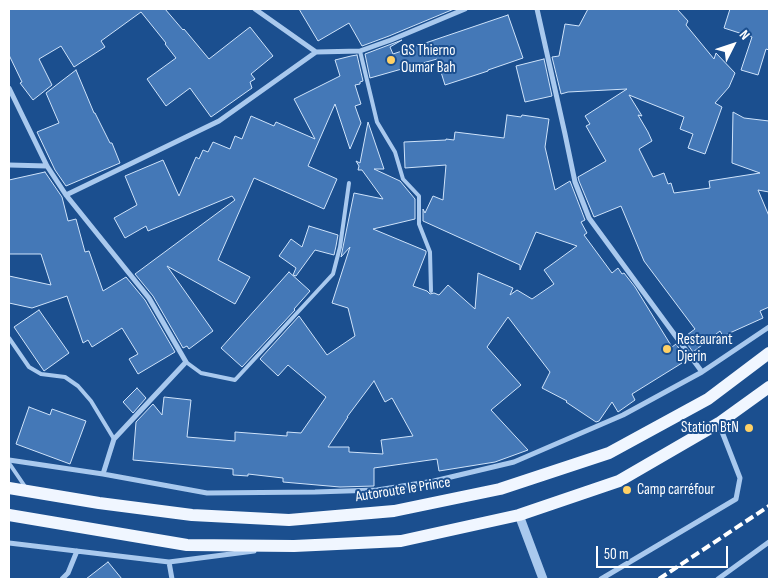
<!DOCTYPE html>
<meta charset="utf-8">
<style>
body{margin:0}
#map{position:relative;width:778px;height:588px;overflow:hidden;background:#1b4f8f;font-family:"Sofia Sans Condensed",sans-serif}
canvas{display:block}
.frame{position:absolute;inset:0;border:10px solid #fff;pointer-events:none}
.north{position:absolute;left:708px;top:20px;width:50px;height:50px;-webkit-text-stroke:4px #1b4f8f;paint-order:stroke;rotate:49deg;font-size:14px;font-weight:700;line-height:20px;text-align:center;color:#fff}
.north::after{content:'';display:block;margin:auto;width:18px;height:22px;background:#fff;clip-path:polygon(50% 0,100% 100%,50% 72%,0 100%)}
.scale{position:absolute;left:596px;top:546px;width:132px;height:22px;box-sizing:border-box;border:2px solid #fff;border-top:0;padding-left:6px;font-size:15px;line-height:18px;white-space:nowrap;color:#fff;-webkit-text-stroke:4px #1b4f8f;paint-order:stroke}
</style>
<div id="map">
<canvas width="778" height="588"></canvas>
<div class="frame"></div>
<div class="north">N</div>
<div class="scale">50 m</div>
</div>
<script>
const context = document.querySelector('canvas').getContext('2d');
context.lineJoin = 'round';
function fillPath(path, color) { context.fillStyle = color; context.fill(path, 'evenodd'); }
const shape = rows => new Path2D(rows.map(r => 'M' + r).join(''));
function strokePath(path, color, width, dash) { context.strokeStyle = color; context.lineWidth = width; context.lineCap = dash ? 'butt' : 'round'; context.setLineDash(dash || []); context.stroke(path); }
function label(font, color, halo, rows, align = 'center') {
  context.font = font + ' "Sofia Sans Condensed",sans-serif'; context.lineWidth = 4; context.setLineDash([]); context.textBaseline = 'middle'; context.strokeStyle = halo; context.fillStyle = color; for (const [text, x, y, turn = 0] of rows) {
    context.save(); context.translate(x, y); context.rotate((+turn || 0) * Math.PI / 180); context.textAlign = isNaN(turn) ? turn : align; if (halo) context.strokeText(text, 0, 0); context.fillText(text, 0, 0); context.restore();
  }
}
const building = shape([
 [9,9,165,9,183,30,184,29,209,59,250,27,273,56,251,74,255,79,250,82,252,88,211,117,190,88,166,106,147,79,176,58,165,44,166,43,141,12,101,41,105,47,74,67,61,46,39,59,52,85,33,100,20,83,22,82,9,55,9,9],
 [299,9,454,9,389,36,362,46,349,23,318,41,299,9],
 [588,9,677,9,688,21,686,25,714,59,716,53,735,73,729,87,715,103,722,107,705,154,688,148,693,134,680,129,684,117,629,95,642,116,638,115,648,132,652,141,639,149,653,177,664,173,668,184,671,183,674,193,710,188,709,181,760,173,732,163,733,112,744,118,769,121,769,192,758,190,769,216,769,307,760,311,763,318,723,336,720,331,693,352,683,338,695,329,644,261,621,206,594,217,579,181,578,177,606,161,586,126,590,124,585,116,627,89,568,92,561,94,552,57,559,56,565,24,579,26,588,9],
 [730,9,769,9,769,50,766,49,758,75,741,70,752,37,724,28,730,9],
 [508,15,523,58,488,70,488,71,445,85,437,59,370,78,365,54,402,40,390,47,393,54,508,15],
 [357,55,363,81,360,82,360,84,355,85,361,104,355,106,361,123,350,149,335,104,308,166,337,179,324,209,254,178,218,260,250,277,235,304,167,266,213,331,189,349,187,346,183,348,153,296,135,274,235,200,232,196,148,231,146,226,125,238,114,218,137,205,125,176,163,160,179,196,196,157,199,159,203,150,208,152,213,142,230,149,235,136,242,139,251,116,274,126,276,122,315,139,294,99,340,76,335,60,351,56,357,55],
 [544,59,552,96,525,102,516,66,544,59],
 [76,70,94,113,95,113,110,143,112,143,120,163,66,186,55,170,37,132,59,123,46,93,76,70],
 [507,115,521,117,522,115,549,119,545,147,555,190,570,181,585,220,581,222,587,233,584,235,612,273,618,268,622,274,624,273,635,287,672,347,676,344,685,357,680,361,682,363,632,394,635,400,618,412,612,402,599,421,596,422,566,402,567,401,542,388,550,372,508,317,487,347,521,385,491,410,528,450,495,462,439,471,437,459,374,468,374,486,340,487,283,482,283,478,248,474,248,476,233,475,233,469,133,460,136,422,153,404,162,415,164,397,191,400,187,437,235,441,235,432,287,436,287,432,301,433,326,397,288,365,278,376,260,359,299,316,327,355,355,336,348,308,332,303,350,247,341,257,354,193,383,199,362,170,358,170,359,166,356,161,360,163,368,122,384,169,374,169,400,181,415,199,415,219,373,229,426,251,426,253,413,286,427,291,430,294,434,293,439,295,448,285,475,309,478,273,513,288,510,295,517,290,532,299,554,284,544,270,577,246,536,232,520,270,520,265,423,221,423,209,425,213,433,196,443,200,446,165,405,168,404,142,446,140,446,139,454,140,455,132,504,138,507,115],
 [374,381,385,402,392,398,413,436,381,440,383,454,349,452,349,447,328,447,348,417,347,417,374,381],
 [45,172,62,197,68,221,76,219,85,252,89,251,103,291,126,277,145,300,175,352,138,374,129,359,138,354,122,328,92,347,88,340,83,343,67,296,32,308,9,303,9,276,51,285,41,254,9,254,9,180,45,172],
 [309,226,338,235,336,246,334,255,315,250,296,276,293,275,296,268,279,256,291,239,302,247,309,226],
 [289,272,310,291,294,309,295,310,242,367,221,348,289,272],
 [39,310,69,353,44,371,14,327,39,310],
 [137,388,146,398,133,413,123,402,137,388],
 [29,407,50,415,52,409,86,421,70,464,16,444,29,407],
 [108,562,122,579,86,579,108,562]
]);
const service = shape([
 [360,51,377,122,395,152,403,179,419,196,419,224,430,252,431,291],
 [9,338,29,367,41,374,65,377,78,386,91,401,114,439],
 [186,362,201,373,235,380,333,274,340,247,349,183],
 [9,463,26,488]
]);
const minor = shape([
 [255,9,316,52],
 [537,9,565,134,575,182,589,218,702,372],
 [9,88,47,166,66,195,149,298,186,362,114,439,103,474],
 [9,165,47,166],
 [66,195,219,121,316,52,360,51,391,40,465,9],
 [9,460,103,474,207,493,315,492,377,490,434,481,514,462,623,415,702,372,769,327],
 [9,543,169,562,254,551],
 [169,562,172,579],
 [62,579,68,573,77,551],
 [601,579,736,499,740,478,719,424],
 [718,579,769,542]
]);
const tertiary = shape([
 [519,515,543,579]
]);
const primary = shape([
 [9,488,99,503,192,515,289,520,394,511,500,489,609,453,708,399,769,353],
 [9,515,187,545,294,546,401,541,519,515,619,481,719,423,769,387]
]);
const rail = shape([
 [659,579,769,506]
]);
const markers = [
 [391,60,5,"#ffd166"],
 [667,349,5,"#ffd166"],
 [749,428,5,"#ffd166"],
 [627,490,5,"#ffd166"]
];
const poiNames = [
 ["GS Thierno",401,51],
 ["Oumar Bah",401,68],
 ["Restaurant",677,340],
 ["Djerin",677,357],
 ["Station BtN",739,428,"right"],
 ["Camp carréfour",637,490]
];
const streetNames = [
 ["Autoroute le Prince",403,490,-9]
];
fillPath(building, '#4478b7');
strokePath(building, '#cfe3fa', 1);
strokePath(service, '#a9c9ee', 4);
strokePath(minor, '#a9c9ee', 5);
strokePath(tertiary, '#a9c9ee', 9);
strokePath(primary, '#f0f6ff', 12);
strokePath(rail, '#fff', 4, [9, 4]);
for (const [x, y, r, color] of markers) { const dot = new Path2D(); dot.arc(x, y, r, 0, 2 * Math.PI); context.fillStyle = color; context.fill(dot); strokePath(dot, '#1b4f8f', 2); }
label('15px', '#fff', '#1b4f8f', poiNames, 'left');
label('15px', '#fff', '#1b4f8f', streetNames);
</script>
